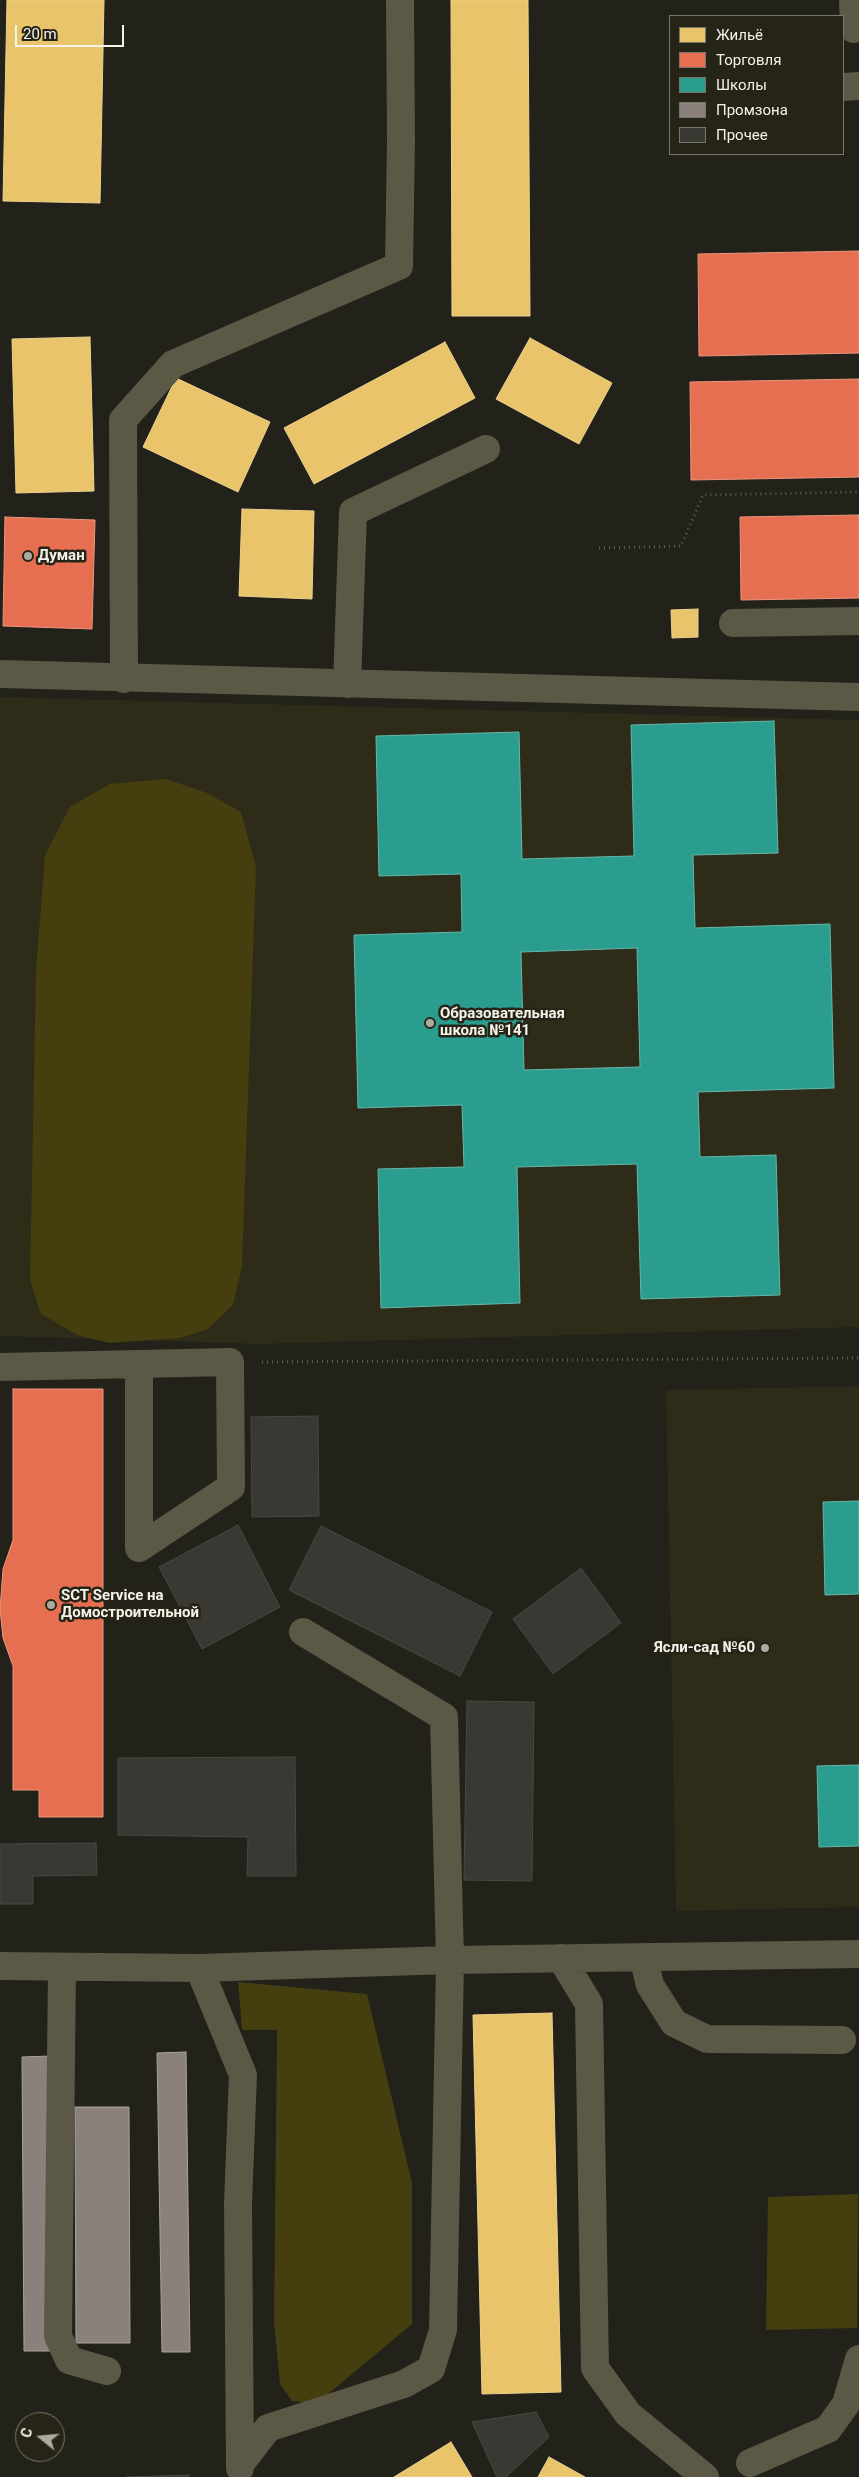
<!DOCTYPE html>
<meta charset="utf-8">
<style>
body{margin:0}
#map{position:relative;width:859px;height:2477px;overflow:hidden;background:#22211a;font-family:Roboto,sans-serif}
canvas{display:block}
.legend{position:absolute;left:669px;top:15px;width:175px;height:140px;box-sizing:border-box;background:#262417;border:1px solid #78776b;margin:0;padding:6px 9px;list-style:none;font-size:15px;color:#f4f3ea}
.legend li{display:flex;align-items:center;gap:10px;height:25px}
.legend b{width:25px;border:1px solid #78776b}
.north{position:absolute;left:15px;top:2412px;width:50px;height:50px;box-sizing:border-box;background:#262417;border:1px solid #78776b;border-radius:50%;rotate:287deg;font-size:14px;font-weight:700;line-height:20px;text-align:center;color:#f4f3ea}
.north::after{content:'';display:block;margin:auto;width:18px;height:22px;background:#aaaaa1;clip-path:polygon(50% 0,100% 100%,50% 72%,0 100%)}
.scale{position:absolute;left:15px;top:25px;width:109px;height:22px;box-sizing:border-box;border:2px solid #f4f3ea;border-top:0;padding-left:6px;font-size:15px;line-height:18px;white-space:nowrap;color:#f4f3ea;-webkit-text-stroke:4px #262417;paint-order:stroke}
</style>
<div id="map">
<canvas width="859" height="2477"></canvas>
<ul class="legend">
<li><b style="height:14px;background:#e9c46a"></b>Жильё</li>
<li><b style="height:14px;background:#e76f51"></b>Торговля</li>
<li><b style="height:14px;background:#2a9d8f"></b>Школы</li>
<li><b style="height:14px;background:#8a817c"></b>Промзона</li>
<li><b style="height:14px;background:#393832"></b>Прочее</li>
</ul>
<div class="north">С</div>
<div class="scale">20 m</div>
</div>
<script>
const context = document.querySelector('canvas').getContext('2d');
context.lineJoin = 'round';
function fillPath(path, color) { context.fillStyle = color; context.fill(path, 'evenodd'); }
const shape = rows => new Path2D(rows.map(r => 'M' + r).join(''));
function strokePath(path, color, width, dash) { context.strokeStyle = color; context.lineWidth = width; context.lineCap = dash ? 'butt' : 'round'; context.setLineDash(dash || []); context.stroke(path); }
function label(font, color, halo, rows, align = 'center') {
  context.font = font + ' Roboto,sans-serif'; context.lineWidth = 5; context.setLineDash([]); context.textBaseline = 'middle'; context.strokeStyle = halo; context.fillStyle = color; for (const [text, x, y, turn = 0] of rows) {
    context.save(); context.translate(x, y); context.rotate((+turn || 0) * Math.PI / 180); context.textAlign = isNaN(turn) ? turn : align; if (halo) context.strokeText(text, 0, 0); context.fillText(text, 0, 0); context.restore();
  }
}
const built = shape([
 [0,697,859,720,859,1327,260,1344,0,1336],
 [859,1386,859,1907,676,1911,666,1390]
]);
const green = shape([
 [166,779,207,793,241,812,256,867,242,1266,233,1305,208,1329,180,1338,110,1343,77,1335,41,1314,30,1280,36,970,45,855,70,807,110,784],
 [238,1982,367,1994,412,2183,412,2324,316,2404,292,2401,280,2384,274,2322,277,2030,242,2030],
 [858,2194,857,2328,766,2330,768,2197]
]);
const homes = shape([
 [7,0,104,0,100,203,3,201,7,0],
 [451,0,528,0,530,316,452,316,451,0],
 [90,337,94,491,16,493,12,339,90,337],
 [530,338,612,383,579,444,496,399,530,338],
 [445,342,475,398,314,484,284,428,445,342],
 [176,378,270,422,238,492,143,447,176,378],
 [242,509,314,511,312,599,239,596,242,509],
 [698,609,698,637,672,638,671,610,698,609],
 [552,2013,561,2392,482,2394,473,2015,552,2013],
 [451,2442,472,2477,394,2477,451,2442],
 [549,2457,585,2477,538,2477,549,2457]
]);
const shops = shape([
 [859,251,859,353,699,356,698,254,859,251],
 [859,379,859,477,691,480,690,382,859,379],
 [859,515,859,598,741,600,740,517,859,515],
 [5,517,95,520,92,629,3,626,5,517],
 [13,1389,103,1389,103,1817,39,1817,39,1790,13,1790,13,1666,3,1638,0,1609,3,1569,13,1540,13,1389]
]);
const schools = shape([
 [774,721,778,853,693,855,695,928,830,924,834,1088,698,1092,700,1157,776,1155,780,1295,641,1299,637,1164,517,1167,520,1303,381,1308,378,1169,464,1167,462,1105,358,1108,354,935,462,932,461,874,379,876,376,736,519,732,522,859,634,856,631,725,774,721],
 [637,948,640,1067,524,1070,521,952,637,948],
 [859,1501,859,1594,825,1595,823,1502,859,1501],
 [859,1765,859,1846,819,1847,817,1766,859,1765]
]);
const industry = shape([
 [186,2052,190,2352,162,2352,157,2053,186,2052],
 [50,2056,53,2351,24,2351,22,2057,50,2056],
 [75,2107,129,2107,130,2343,76,2343,75,2107]
]);
const building = shape([
 [318,1416,319,1516,252,1517,251,1417,318,1416],
 [238,1525,280,1607,202,1649,159,1567,238,1525],
 [321,1526,492,1612,460,1676,289,1590,321,1526],
 [581,1568,621,1623,553,1674,513,1619,581,1568],
 [467,1701,534,1702,532,1881,464,1880,467,1701],
 [295,1757,296,1876,247,1876,248,1837,118,1835,118,1758,295,1757],
 [96,1843,97,1875,33,1876,33,1904,0,1904,0,1844,96,1843],
 [536,2412,549,2437,506,2477,497,2477,472,2422,536,2412],
 [189,2475,189,2477,126,2477,189,2475]
]);
const path = shape([
 [599,548,681,546,703,495,859,492],
 [262,1362,859,1358]
]);
const minor = shape([
 [853,0,854,29],
 [843,87,859,86],
 [733,623,859,621],
 [0,674,859,697],
 [124,679,123,420,173,364,399,266,401,140,400,0],
 [347,684,353,512,486,449],
 [0,1367,139,1364,230,1362,231,1487,139,1548,139,1364],
 [643,1957,650,1985,674,2023,707,2039,842,2040],
 [561,1958,589,2004,595,2368,628,2414,705,2477],
 [0,1966,199,1968,450,1960,859,1954],
 [62,1967,58,2336,69,2360,107,2371],
 [199,1968,243,2075,238,2203,240,2468],
 [241,2463,268,2428,404,2384,431,2369,443,2330,450,1960,444,1717,303,1632],
 [750,2463,828,2429,846,2404,859,2359]
]);
const markers = [
 [28,556,5,"#aaaaa1"],
 [430,1023,5,"#aaaaa1"],
 [51,1605,5,"#aaaaa1"],
 [765,1648,5,"#aaaaa1"]
];
const poiNames = [
 ["Думан",38,556],
 ["Образовательная",440,1014],
 ["школа №141",440,1031],
 ["SCT Service на",61,1596],
 ["Домостроительной",61,1613],
 ["Ясли-сад №60",755,1648,"right"]
];
fillPath(built, '#2e2b19');
fillPath(green, '#453e0f');
fillPath(homes, '#e9c46a');
strokePath(homes, '#ecd290', 1);
fillPath(shops, '#e76f51');
strokePath(shops, '#eb977f', 1);
fillPath(schools, '#2a9d8f');
strokePath(schools, '#67b7aa', 1);
fillPath(industry, '#8a817c');
strokePath(industry, '#aaa39d', 1);
fillPath(building, '#393832');
strokePath(building, '#494842', 1);
strokePath(path, '#5e5c50', 3, [1, 4]);
strokePath(minor, '#5c5846', 28);
for (const [x, y, r, color] of markers) { const dot = new Path2D(); dot.arc(x, y, r, 0, 2 * Math.PI); context.fillStyle = color; context.fill(dot); strokePath(dot, '#262417', 2); }
label('bold 15px', '#f4f3ea', '#262417', poiNames, 'left');
</script>
